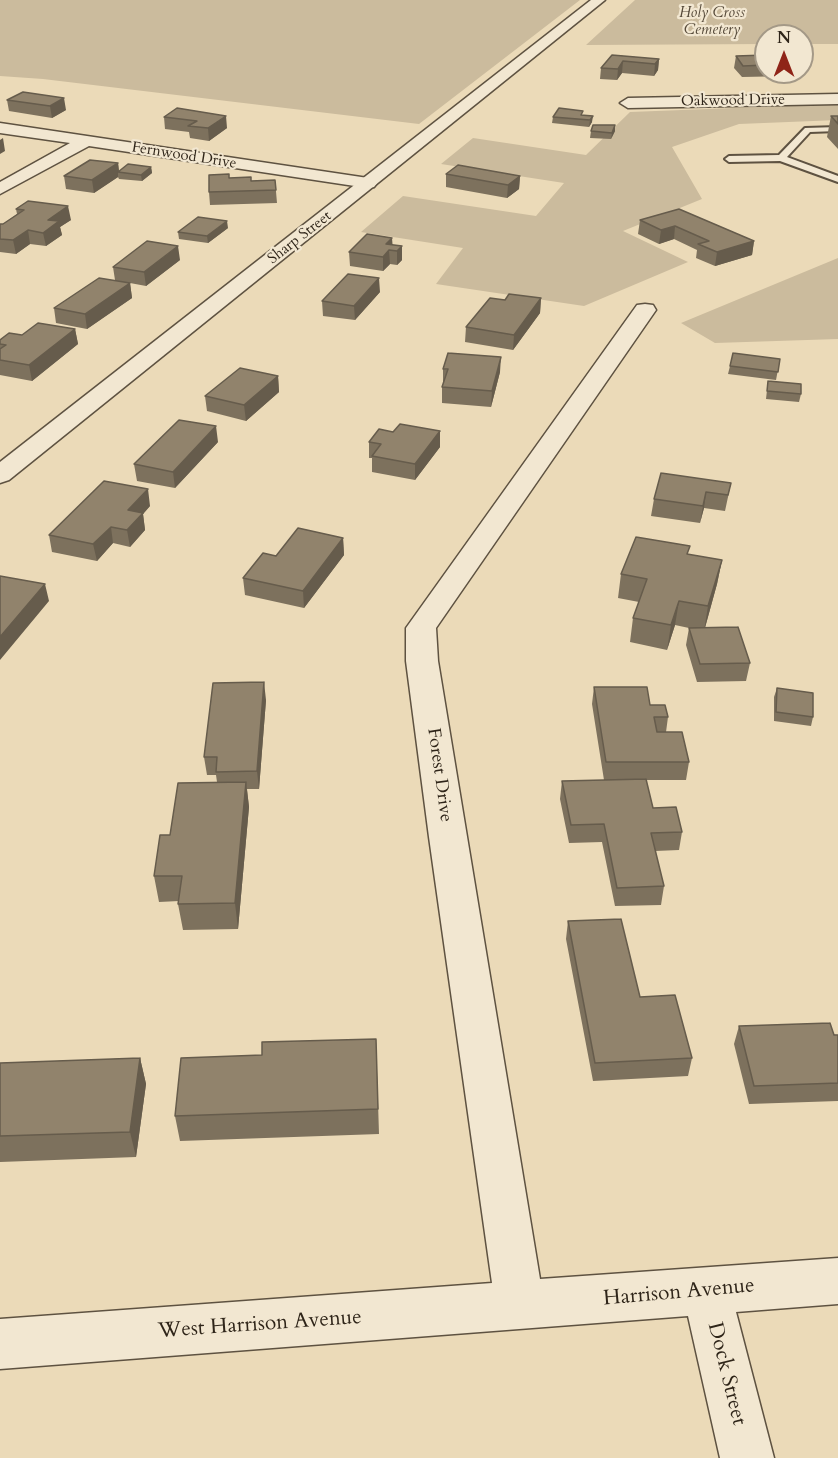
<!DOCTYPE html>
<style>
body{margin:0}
#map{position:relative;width:838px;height:1458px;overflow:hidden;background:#ebdab8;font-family:Cardo,serif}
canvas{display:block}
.north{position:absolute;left:754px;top:24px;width:60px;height:60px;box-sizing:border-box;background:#f2e7d1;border:2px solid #a49987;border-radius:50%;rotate:0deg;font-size:16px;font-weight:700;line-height:24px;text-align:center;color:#2f2519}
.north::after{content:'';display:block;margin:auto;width:21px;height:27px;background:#8f2418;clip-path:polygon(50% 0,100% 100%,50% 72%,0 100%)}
</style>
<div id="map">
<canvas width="838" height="1458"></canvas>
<div class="north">N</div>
</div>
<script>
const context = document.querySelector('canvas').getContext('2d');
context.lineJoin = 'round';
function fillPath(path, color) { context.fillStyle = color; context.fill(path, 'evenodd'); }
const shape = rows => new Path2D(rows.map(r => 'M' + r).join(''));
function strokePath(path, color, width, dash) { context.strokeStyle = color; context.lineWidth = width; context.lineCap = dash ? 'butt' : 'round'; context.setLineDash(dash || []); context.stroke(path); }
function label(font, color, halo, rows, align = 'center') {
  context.font = font + ' Cardo,serif'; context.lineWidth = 4.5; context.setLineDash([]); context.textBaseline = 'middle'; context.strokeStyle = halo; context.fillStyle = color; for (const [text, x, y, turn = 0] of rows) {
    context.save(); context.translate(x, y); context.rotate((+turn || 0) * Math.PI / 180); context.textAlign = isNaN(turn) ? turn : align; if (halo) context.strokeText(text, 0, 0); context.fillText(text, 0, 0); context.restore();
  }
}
const green = shape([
 [0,0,580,0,419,124,43,79,0,76],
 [635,0,838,0,838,44,802,44,802,36,766,36,766,44,586,45],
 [838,104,838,120,739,124,672,147,702,199,623,231,688,262,584,306,436,284,463,248,361,232,403,196,536,216,564,183,441,164,473,138,586,155,630,112],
 [838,258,838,339,715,343,681,323]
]);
const service = shape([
 [838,127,838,131,810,132,787,157,838,176,838,182,780,161,729,162,725,159,729,156,779,155,805,128,838,127]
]);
const minor = shape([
 [838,94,838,104,628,108,620,103,628,98,838,94],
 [0,123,368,178,374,179,377,183,374,187,368,188,89,146,0,194,0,182,70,143,0,133,0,123],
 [645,304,653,305,656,310,436,628,438,661,540,1279,838,1258,838,1304,736,1312,774,1458,720,1458,688,1316,0,1369,0,1319,492,1283,429,837,406,661,406,628,637,305,645,304]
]);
const tertiary = shape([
 [591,0,605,0,9,480,0,483,0,462,591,0]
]);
const wall = shape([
 [612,55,659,59,658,70,654,76,622,73,617,80,600,79,601,68],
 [766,55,766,72,792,72,791,76,742,77,734,68,736,56],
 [23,92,66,110,52,118,9,111,7,100],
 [177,108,227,128,209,141,190,138,189,132,165,129,164,117],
 [583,115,592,122,589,127,552,123,553,117],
 [831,116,838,116,838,149,827,137],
 [615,125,615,131,611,139,590,138,591,131],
 [118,163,119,171,151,167,152,173,142,181,119,179,118,177,94,193,66,189,64,176],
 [446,174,520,176,519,189,507,198,446,187],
 [229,178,251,181,275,180,277,203,210,205,209,192],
 [28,201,71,220,60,227,62,235,46,246,30,244,16,254,0,252,0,224,3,224,17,214,16,209],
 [679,209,754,241,752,255,715,266,696,258,697,250,674,239,659,244,638,234,640,220],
 [228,228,208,243,179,239,178,232],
 [392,245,402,246,402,260,397,265,390,264,383,271,350,266,349,252],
 [180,260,146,286,130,283,132,298,87,329,56,323,54,308,115,280,113,267],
 [380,292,355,320,323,316,322,301],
 [541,298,540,313,513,350,465,342,466,327,505,300],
 [75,329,78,344,32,381,0,375,0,340,22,335],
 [780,359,776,380,728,374,730,366],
 [443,369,500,372,491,407,442,403,442,387,443,384],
 [278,376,279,392,246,421,207,411,205,396],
 [768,381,801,394,799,402,766,399],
 [440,431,440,447,415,480,372,472,372,458,369,458,369,442,393,432],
 [218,442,175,488,137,481,134,464],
 [731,483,725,511,704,508,700,523,651,516,654,499],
 [150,506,143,514,145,530,130,547,113,543,97,561,52,552,49,535],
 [343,538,344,555,304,608,245,595,243,578,276,556],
 [689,555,722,560,717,584,705,628,750,663,746,681,697,682,686,645,689,628,675,625,667,650,630,642,633,618,639,602,618,598,621,574],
 [594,687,650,705,668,717,666,732,689,762,686,780,646,780,653,808,682,832,679,850,655,851,664,886,661,905,615,906,602,842,569,843,560,799,562,781,628,780,604,780,592,704],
 [777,688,813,717,811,726,774,721,774,697],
 [266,700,259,789,247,789,249,807,238,929,183,930,178,904,179,901,159,902,154,876,217,782,216,775,207,775,204,757],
 [568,921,640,997,692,1058,688,1076,593,1081,566,939],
 [739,1026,838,1035,838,1101,749,1104,734,1044],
 [376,1039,379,1134,180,1141,175,1116,262,1055],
 [140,1058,146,1084,136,1157,0,1162,0,1063]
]);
const shadedWall = shape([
 [659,59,658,70,654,76,655,64],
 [623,61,622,73,617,80,618,69],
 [64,98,66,110,52,118,50,106],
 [226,116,227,128,209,141,208,128],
 [593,116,592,122,589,127,590,120],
 [615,125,615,131,611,139,612,133],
 [3,138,5,151,0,154,0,140],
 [118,163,119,172,118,172,118,177,94,193,92,180],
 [151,167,152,173,142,181,141,175],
 [520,176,519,189,507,198,508,185],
 [68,206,71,220,60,227,62,235,46,246,43,233,48,220],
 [227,221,228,228,208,243,207,236],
 [675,226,674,239,659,244,661,230],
 [28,230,30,244,16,254,13,240],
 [392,238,393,250,389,250,390,264,383,271,383,257,386,244],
 [754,241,752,255,715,266,717,252],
 [178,246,180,260,146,286,144,272],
 [402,246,402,260,397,265,397,251],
 [379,278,380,292,355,320,354,306],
 [130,283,132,298,87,329,85,314],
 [541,298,540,313,513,350,514,335],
 [75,329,78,344,32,381,29,365],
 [501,357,500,372,491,407,492,391],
 [278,376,279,392,246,421,244,405],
 [216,426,218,442,175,488,173,472],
 [440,431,440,447,415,480,415,464],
 [148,489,150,506,143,514,145,530,130,547,127,530,128,510],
 [706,492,704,508,700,523,703,506],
 [111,527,113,543,97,561,93,544],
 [343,538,344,555,304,608,303,591],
 [722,560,717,584,704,631,708,606],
 [45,584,49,601,0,660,0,637],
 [679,601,675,625,667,650,671,625],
 [264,682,266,700,259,789,257,771],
 [246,782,249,807,238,929,235,903],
 [140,1058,146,1084,136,1157,130,1132]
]);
const building = shape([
 [612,55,659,59,655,64,623,61,618,69,601,68,612,55],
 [766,55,766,65,743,66,736,56,766,55],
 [23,92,64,98,50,106,7,100,23,92],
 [177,108,226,116,208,128,188,126,197,121,164,117,177,108],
 [559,108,583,111,581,115,593,116,590,120,553,117,559,108],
 [831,116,838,116,838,124,831,116],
 [593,125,615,125,612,133,591,131,593,125],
 [90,160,118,163,92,180,64,176,90,160],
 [128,164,151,167,141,175,118,172,128,164],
 [458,165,520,176,508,185,446,174,458,165],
 [229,174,229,178,251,177,251,181,275,180,276,190,209,192,209,175,229,174],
 [28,201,68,206,48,220,59,221,43,233,28,230,13,240,0,239,0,224,3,224,24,210,16,209,28,201],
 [679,209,754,241,717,252,698,244,709,241,675,226,661,230,640,220,679,209],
 [198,217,227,221,207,236,178,232,198,217],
 [367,234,392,238,386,244,402,246,397,251,389,250,383,257,349,252,367,234],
 [147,241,178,246,144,272,113,267,147,241],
 [348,274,379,278,354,306,322,301,348,274],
 [99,278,130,283,85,314,54,308,99,278],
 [509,294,541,298,514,335,466,327,490,298,505,300,509,294],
 [38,323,75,329,29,365,0,360,0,349,6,345,0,344,0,340,9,333,22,335,38,323],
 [448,353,501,357,492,391,442,387,448,369,443,369,448,353],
 [733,353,780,359,778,372,730,366,733,353],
 [240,368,278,376,244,405,205,396,240,368],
 [768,381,801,384,801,394,767,391,768,381],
 [179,420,216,426,173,472,134,464,179,420],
 [400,424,440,431,415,464,372,456,381,444,369,442,379,429,393,432,400,424],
 [661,473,731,483,728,495,706,492,703,506,654,499,661,473],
 [104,481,148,489,128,510,143,513,127,530,111,527,93,544,49,535,104,481],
 [298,528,343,538,303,591,243,578,263,553,276,556,298,528],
 [636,537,690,546,687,554,722,560,708,606,679,601,671,625,633,618,647,579,621,574,636,537],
 [0,576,45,584,0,637,0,576],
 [738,627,750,663,700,664,689,628,738,627],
 [264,682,257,771,216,772,217,757,204,757,213,683,264,682],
 [594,687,647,687,650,705,665,705,668,717,654,717,657,732,682,732,689,762,606,762,594,687],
 [777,688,813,693,813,717,776,712,777,688],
 [646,779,653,808,676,807,682,832,651,833,664,886,617,888,604,824,571,825,562,781,646,779],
 [246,782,235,903,178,904,182,876,154,876,160,835,170,835,178,783,246,782],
 [621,919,640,997,675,995,692,1058,595,1063,568,921,621,919],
 [830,1023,834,1035,838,1035,838,1083,754,1086,739,1026,830,1023],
 [376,1039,378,1109,175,1116,181,1058,262,1055,262,1042,376,1039],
 [140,1058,130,1132,0,1136,0,1063,140,1058]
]);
const farParknames = [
 ["Holy Cross",712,14],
 ["Cemetery",712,31]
];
const farStreetnames = [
 ["Oakwood Drive",733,101,-1],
 ["Fernwood Drive",184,156,9],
 ["Sharp Street",300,238,-38]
];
const streetNames = [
 ["Forest Drive",439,775,82]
];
const nearStreetnames = [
 ["Harrison Avenue",679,1293,-5],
 ["West Harrison Avenue",260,1325,-4],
 ["Dock Street",726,1374,76]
];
fillPath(green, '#cbbb9d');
strokePath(service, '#5e5241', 4);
strokePath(minor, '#5e5241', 3);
strokePath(tertiary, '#5e5241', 3);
fillPath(service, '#f2e7d1');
fillPath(minor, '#f2e7d1');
fillPath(tertiary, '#f2e7d1');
fillPath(wall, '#7d715d');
fillPath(shadedWall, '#665c4c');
fillPath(building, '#91836c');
strokePath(building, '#665c4c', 1.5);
label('italic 15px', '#564a3a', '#f2e7d1', farParknames);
label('15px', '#2f2519', '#f2e7d1', farStreetnames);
label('18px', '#2f2519', '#f2e7d1', streetNames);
label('21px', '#2f2519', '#f2e7d1', nearStreetnames);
</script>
